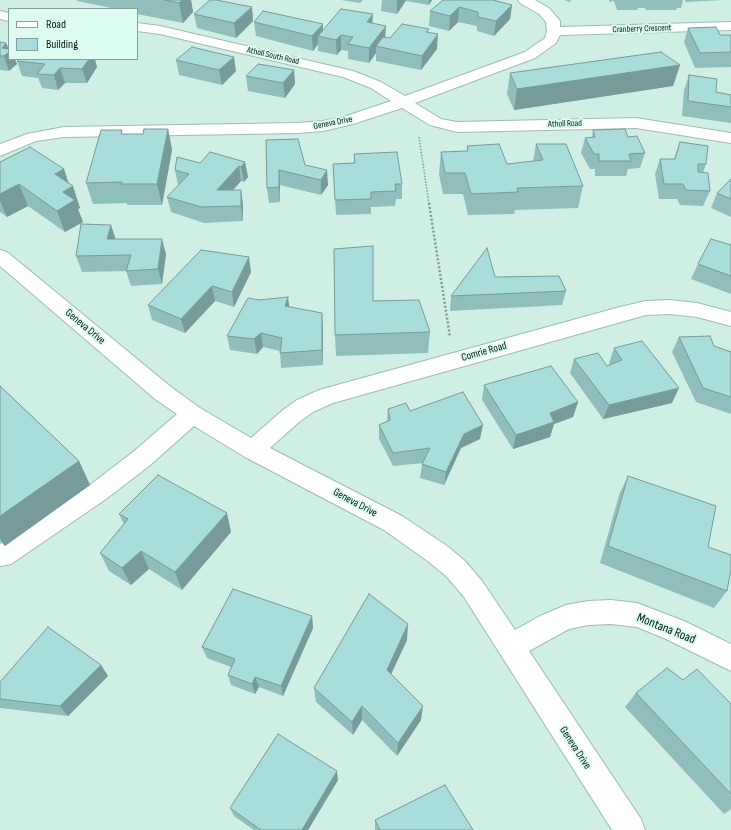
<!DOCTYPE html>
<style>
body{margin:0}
#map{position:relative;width:731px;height:830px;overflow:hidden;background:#cfefe5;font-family:"Sofia Sans Condensed",sans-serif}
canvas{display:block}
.legend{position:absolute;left:8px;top:8px;width:130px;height:52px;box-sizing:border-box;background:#dcfcf2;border:1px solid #88a099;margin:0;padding:5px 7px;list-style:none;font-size:12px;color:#0a1613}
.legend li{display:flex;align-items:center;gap:8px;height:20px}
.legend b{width:20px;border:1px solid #88a099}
</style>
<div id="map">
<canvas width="731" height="830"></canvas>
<ul class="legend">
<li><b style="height:5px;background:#fff"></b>Road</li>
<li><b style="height:11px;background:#a8dddc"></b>Building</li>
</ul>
</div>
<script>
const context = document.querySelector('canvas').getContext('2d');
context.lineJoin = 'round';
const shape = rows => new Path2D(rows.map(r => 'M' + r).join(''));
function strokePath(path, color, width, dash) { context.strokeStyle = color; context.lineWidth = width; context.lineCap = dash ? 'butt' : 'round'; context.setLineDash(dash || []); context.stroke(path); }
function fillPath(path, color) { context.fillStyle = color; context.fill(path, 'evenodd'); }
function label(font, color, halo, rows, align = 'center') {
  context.font = font + ' "Sofia Sans Condensed",sans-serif'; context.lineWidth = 4; context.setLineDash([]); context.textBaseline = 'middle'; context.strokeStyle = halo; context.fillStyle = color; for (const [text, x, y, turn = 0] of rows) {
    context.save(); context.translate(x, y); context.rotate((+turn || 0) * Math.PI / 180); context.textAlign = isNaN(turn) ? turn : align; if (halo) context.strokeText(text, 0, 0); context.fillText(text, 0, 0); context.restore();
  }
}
const pathFar1 = shape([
 [419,137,429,204]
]);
const path = shape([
 [429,203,450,337]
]);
const minor = shape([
 [518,0,535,0,549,8,560,21,560,27,731,22,731,30,560,35,556,43,535,58,415,103,441,119,457,122,636,118,731,133,731,143,636,128,457,132,430,125,402,108,353,124,323,131,298,133,64,137,36,141,0,156,0,144,3,143,27,134,64,127,298,123,323,121,343,117,391,101,371,88,343,77,160,34,137,31,137,23,160,26,353,71,381,82,405,96,525,52,545,38,547,31,546,22,539,14,520,3,518,0],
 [0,11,9,13,9,21,0,19,0,11],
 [0,250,7,252,171,387,200,408,251,438,283,410,297,400,319,390,620,307,646,301,670,300,697,303,731,312,731,326,697,317,670,314,646,315,333,403,313,412,299,422,270,448,402,516,447,546,465,561,482,581,515,630,540,616,566,605,588,601,611,600,637,603,684,621,731,644,731,671,666,639,637,627,611,624,588,625,569,629,529,651,641,819,645,830,612,830,464,597,447,577,429,562,384,530,245,457,194,426,149,466,106,499,11,564,0,566,0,544,90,485,133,452,177,414,155,399,0,266,0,250]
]);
const wall = shape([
 [77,0,191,0,193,12,183,23,137,14,137,9,116,9,77,1],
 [341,0,363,0,360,3],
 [382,0,432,0,429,5,406,1,397,14,381,11],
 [443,0,494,0,494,1,512,5,510,19,494,36,477,31,477,26,458,22,449,31,429,26,430,11],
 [564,0,571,0,570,2],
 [609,0,683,0,681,8,677,8,676,10,646,10,645,8,638,8,637,10,617,10,614,1,609,2],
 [685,0,724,0,686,2],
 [252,7,253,21,236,38,197,28,194,14],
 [254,22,323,30,372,23,386,38,390,38,429,29,428,32,437,49,421,70,376,61,376,53,369,63,348,59,348,51,341,50,337,55,318,51,318,44,313,51,256,36],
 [688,28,720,35,731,35,731,67,695,68,684,42],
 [0,42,6,43,9,49,17,64,9,71,0,70],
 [176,60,236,71,222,85,179,75],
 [17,61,97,67,87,83,65,83,58,90,42,88,38,78,22,76],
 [680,65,673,86,514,110,507,94,510,73],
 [294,70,295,84,285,98,248,91,246,76],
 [689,75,716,92,731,95,731,123,682,116,684,90],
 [168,129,172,150,162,205,127,205,127,203,93,204,86,183,123,134,143,134],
 [593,130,645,153,640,168,628,169,626,176,595,176,595,169,590,169,581,153,585,138,592,137],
 [266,140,305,165,328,185,321,195,280,185,280,202,269,203,267,188],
 [680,142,706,164,703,173,710,191,703,206,680,205,677,199,659,199,655,174,660,159,674,159],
 [536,144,583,186,578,208,515,210,514,214,468,215,463,194,443,194,439,174,441,152,467,152,467,146,507,164,533,161],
 [354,154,402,184,402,199,396,199,395,206,371,207,371,214,336,215,333,164,354,163],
 [0,162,64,169,69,184,80,208,78,209,83,222,65,232,28,206,7,217,0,212],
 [245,162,248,177,244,182,241,181,233,190,241,190,243,205,243,221,204,223,171,212,167,197,179,185,178,185,175,170,200,163],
 [731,179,731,217,711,208,717,193],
 [116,239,166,254,162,284,131,286,126,271,82,272,76,256],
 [731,245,731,294,691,279,698,264],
 [251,272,234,307,215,301,185,333,152,320,148,305],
 [495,277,566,291,562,305,450,311,451,296],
 [373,301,430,332,428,353,336,356,335,335],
 [289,307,323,328,323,365,281,368,280,351,263,347,257,354,230,350,227,336],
 [679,337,714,346,731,352,731,414,696,402,672,352],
 [614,348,672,403,603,419,570,373,574,359,607,366,610,365,609,363],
 [484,385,578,402,573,417,554,424,550,437,513,449,482,400],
 [0,386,79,461,90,485,5,546,0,541],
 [388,409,410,411,480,439,461,448,444,485,420,478,422,464,423,463,393,466,379,439,379,425,387,421],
 [628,476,708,547,727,591,714,608,600,563,619,495],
 [119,514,231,532,182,590,149,569,131,585,109,571,100,553,124,524],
 [312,616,313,628,283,696,259,687,255,694,231,685,228,675,231,667,207,658,202,647],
 [407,640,391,674,421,720,397,756,362,720,353,735,316,702,314,688],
 [101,665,108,676,68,716,0,708,0,682],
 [683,680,731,704,731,809,724,814,625,707,636,693],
 [338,780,308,830,254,830,234,816,230,808],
 [375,820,473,830,375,830]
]);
const shadedWall = shape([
 [182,0,191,0,193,12,183,23,179,3],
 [397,0,406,0,397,14],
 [429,0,432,0,429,5],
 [512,5,510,19,494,36,496,21],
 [252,7,253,21,236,38,234,23],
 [459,7,458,22,449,31,450,16],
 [373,14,372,28,367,22],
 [323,24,323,37,318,36,318,44,313,51,312,36],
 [386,26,385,40,376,46,376,53,369,63,369,48],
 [438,34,437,49,421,70,422,56],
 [341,35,341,50,337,55,336,40],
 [6,43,9,50,9,59,15,59,17,64,9,71,4,56,2,48],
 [234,57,236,71,222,85,219,70],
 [89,59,95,59,97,67,87,83,82,69],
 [680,65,673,86,514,110,517,89],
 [60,68,65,83,58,90,54,75],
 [294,70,295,84,285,98,283,83],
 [168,129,172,150,162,205,157,184],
 [245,162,248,177,244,182,241,167],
 [239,166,241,181,219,206,217,190],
 [64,169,70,188,73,186,80,208,78,209,83,222,65,232,57,211,55,174],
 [279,170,280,185,280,202,279,187],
 [327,170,328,185,321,195,321,180],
 [19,184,28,206,7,217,0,201,0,194],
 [241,190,243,205,243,221,241,206],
 [111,225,116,240,107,239],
 [162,239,166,254,162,284,158,269],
 [249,257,251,272,234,307,232,292],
 [212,286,215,301,185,333,181,319],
 [288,297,290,312,285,306],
 [322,313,323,328,323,365,322,350],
 [261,333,263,347,257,354,254,339],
 [679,388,672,403,603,419,609,405],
 [578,402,573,417,554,424,550,437,513,449,516,435,550,413],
 [483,425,480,439,461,448,444,485,446,472,464,434],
 [79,461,90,485,5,546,0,539,0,516],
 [227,513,231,532,182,590,175,572],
 [141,551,149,569,131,585,122,568],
 [312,616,313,628,283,696,281,686],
 [408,624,407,640,386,685,387,670],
 [101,665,108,676,68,716,60,706],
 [255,677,259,687,255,694,252,684],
 [362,706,362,720,353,735,352,722],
 [423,706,421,720,397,756,398,743],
 [337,771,338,780,308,830,302,830]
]);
const building = shape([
 [165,0,182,0,179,3,165,0],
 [210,0,216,0,252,7,234,23,194,14,210,0],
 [443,0,493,0,512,5,496,21,478,17,478,12,459,7,450,16,430,11,443,0],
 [341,9,373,14,367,22,386,26,369,48,348,44,353,37,341,35,336,40,318,36,341,9],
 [263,11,323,24,312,36,254,22,263,11],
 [402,24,429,29,426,32,438,34,422,56,376,46,383,37,390,38,402,24],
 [716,27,720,35,731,35,731,52,700,53,688,28,716,27],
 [0,42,6,43,2,48,9,49,9,52,4,56,0,56,0,42],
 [192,47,234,57,219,70,176,60,192,47],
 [661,52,680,65,517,89,510,73,661,52],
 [19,59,89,59,82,69,60,68,54,75,37,74,45,64,17,61,19,59],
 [258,64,294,70,283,83,246,76,258,64],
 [689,75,717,79,716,92,731,95,731,107,688,101,689,75],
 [144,129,168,129,157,184,121,184,122,182,86,183,101,130,122,130,121,134,143,134,144,129],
 [625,129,628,137,637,136,645,153,629,154,631,161,599,161,599,154,594,154,585,138,595,137,593,130,625,129],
 [298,139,305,165,327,170,321,180,279,170,279,187,267,188,266,140,298,139],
 [680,142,708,146,706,164,698,164,698,172,708,173,710,191,686,190,683,184,664,184,660,159,675,159,680,142],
 [499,144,507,164,543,160,536,144,566,144,583,186,517,188,518,192,471,194,465,173,445,173,441,152,468,151,467,146,499,144],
 [30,147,64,169,55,174,73,186,63,192,75,200,57,211,19,184,0,194,0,162,30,147],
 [210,152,245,162,241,167,239,166,217,190,241,190,241,206,201,207,167,197,189,174,175,170,177,157,200,163,210,152],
 [397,152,402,184,395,184,396,191,371,192,371,199,335,200,333,164,355,163,354,154,397,152],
 [731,179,731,199,717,193,731,179],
 [81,224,111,225,107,239,162,239,158,269,126,271,131,255,76,256,81,224],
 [711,239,731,245,731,276,698,264,711,239],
 [373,246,373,301,419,300,430,332,335,335,334,249,373,246],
 [487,248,495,277,559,276,566,291,451,296,487,248],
 [201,250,249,257,232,292,212,286,181,319,148,305,201,250],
 [288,297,285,306,322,313,322,350,280,353,282,338,261,333,254,339,227,336,248,298,259,300,288,297],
 [710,336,714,346,731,352,731,397,703,388,679,337,710,336],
 [642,341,679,388,609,405,574,359,598,353,607,366,622,360,614,348,642,341],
 [551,366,578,402,550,413,554,422,516,435,484,385,551,366],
 [0,386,79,461,0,516,0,386],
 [463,392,483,425,464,434,446,472,422,464,430,448,393,453,379,425,390,420,388,409,406,403,410,411,463,392],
 [158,475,227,513,175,572,141,551,122,568,100,553,128,519,119,514,158,475],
 [628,476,716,506,708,547,731,555,731,569,727,591,608,546,628,476],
 [233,589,312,616,281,686,255,677,252,684,228,675,235,659,202,647,233,589],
 [369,594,408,624,387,670,423,706,398,743,362,706,352,722,314,688,369,594],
 [48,627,101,665,60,706,0,699,0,682,48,627],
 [667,668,683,680,697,669,731,704,731,794,636,693,667,668],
 [278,734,337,771,302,830,261,830,230,808,278,734],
 [445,785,473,830,380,830,375,820,445,785]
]);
const farStreetnames = [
 ["Cranberry Crescent",642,29,-2],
 ["Atholl South Road",273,56,13],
 ["Geneva Drive",333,123,-11],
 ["Atholl Road",565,124,-2]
];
const streetNames = [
 ["Geneva Drive",85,327,40],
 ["Comrie Road",484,352,-16],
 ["Geneva Drive",355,503,28],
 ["Geneva Drive",575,748,57]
];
const nearStreetnames = [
 ["Montana Road",666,629,22]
];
strokePath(minor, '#9dbcb2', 2);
strokePath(pathFar1, '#829b93', 1.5, [1.5, 1.5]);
strokePath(path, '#829b93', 2.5, [2, 2]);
fillPath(minor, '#fff');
fillPath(wall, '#90bebd');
fillPath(shadedWall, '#769b9a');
fillPath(building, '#a8dddc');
strokePath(building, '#769b9a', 1);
label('9px', '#0a1613', '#dcfcf2', farStreetnames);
label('11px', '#0a1613', '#dcfcf2', streetNames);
label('13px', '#0a1613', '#dcfcf2', nearStreetnames);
</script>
